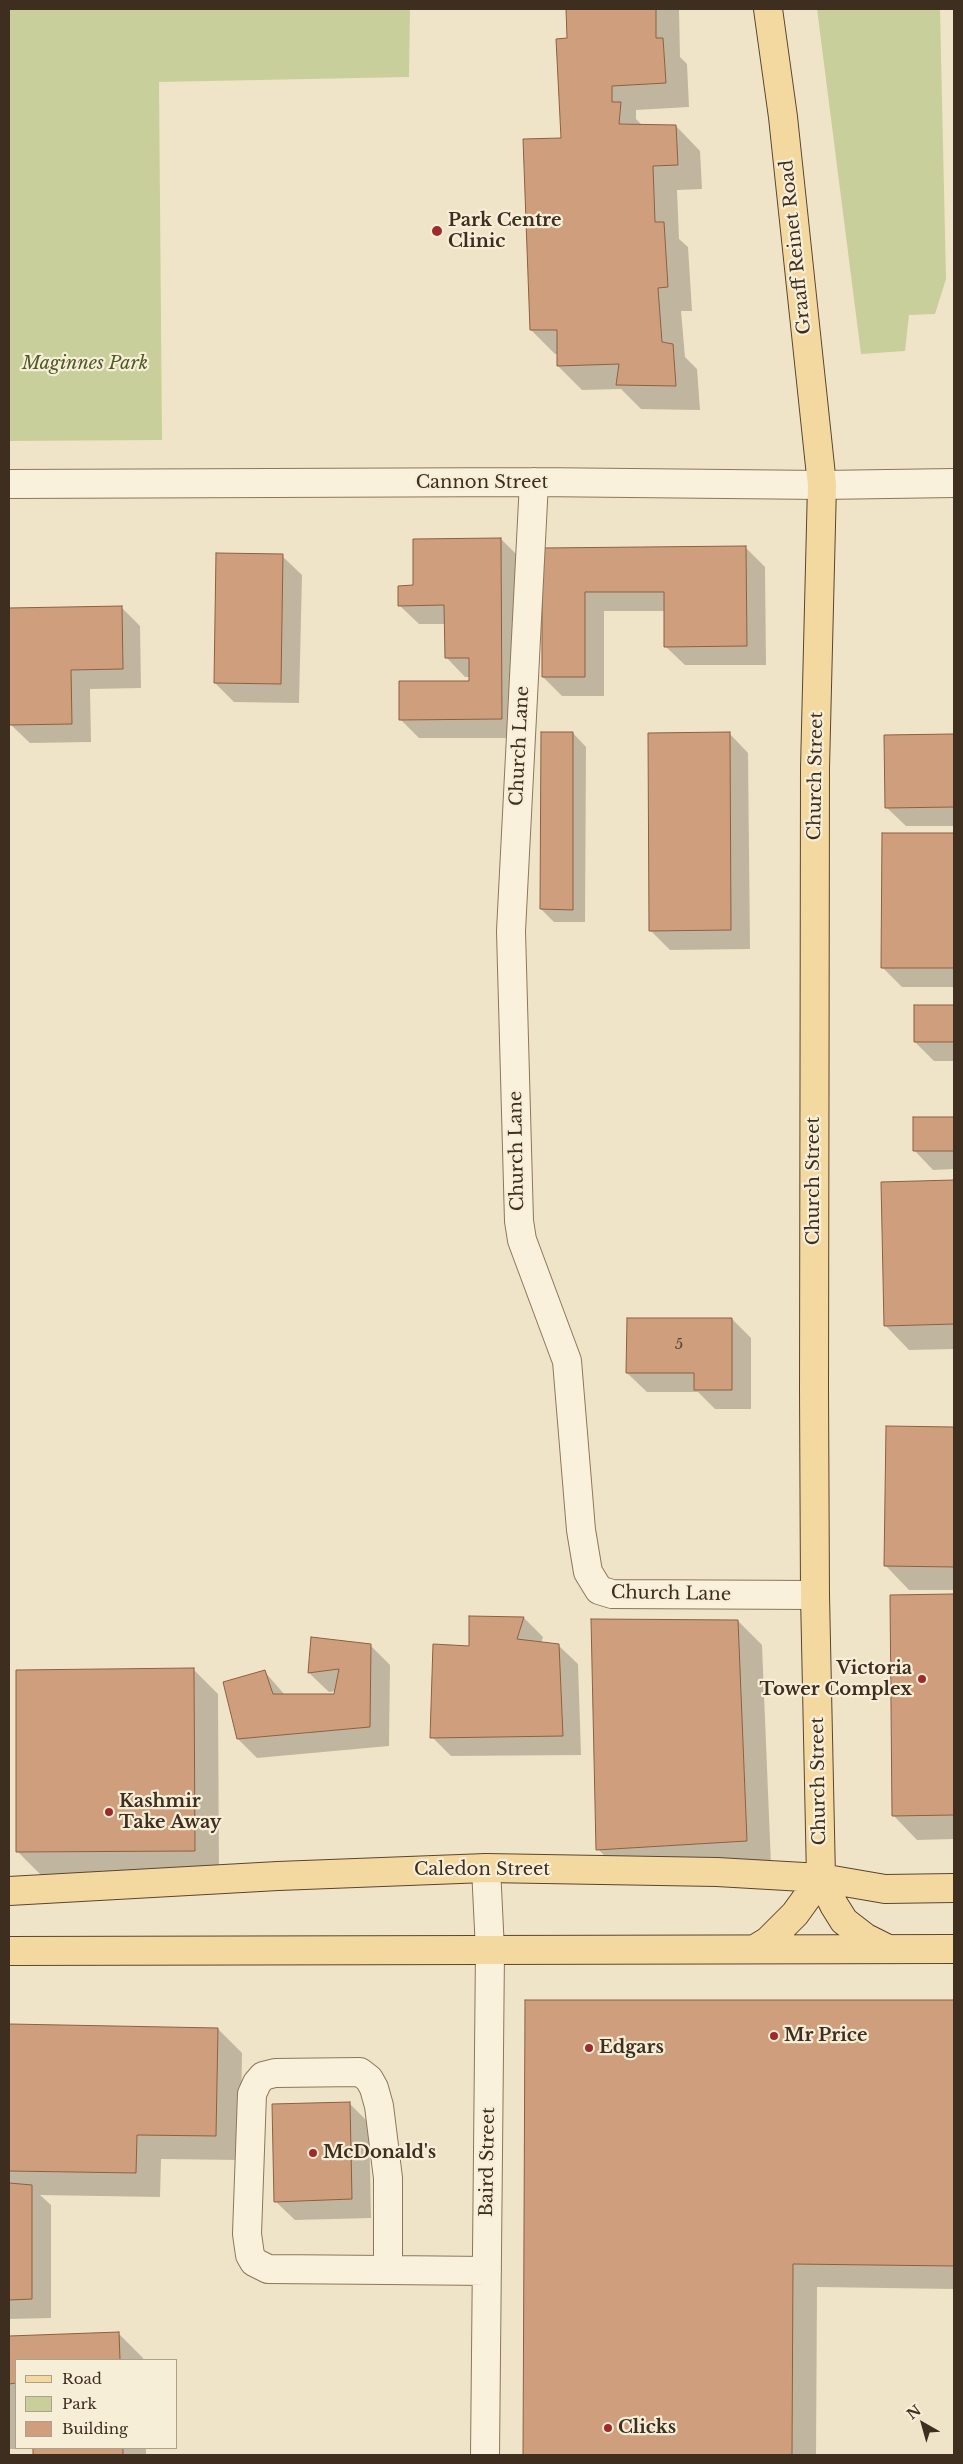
<!DOCTYPE html>
<style>
body{margin:0}
#map{position:relative;width:963px;height:2464px;overflow:hidden;background:#f0e4c8;font-family:"Libre Baskerville",serif}
canvas{display:block}
.frame{position:absolute;inset:0;border:10px solid #3d2e20;pointer-events:none}
.legend{position:absolute;left:15px;top:2359px;width:162px;height:90px;box-sizing:border-box;background:#f7eed8;border:1px solid #ada18e;margin:0;padding:6px 9px;list-style:none;font-size:15px;color:#3d2e20}
.legend li{display:flex;align-items:center;gap:10px;height:25px}
.legend b{width:25px;border:1px solid #ada18e}
.north{position:absolute;left:898px;top:2399px;width:50px;height:50px;-webkit-text-stroke:4px #f7eed8;paint-order:stroke;rotate:322deg;font-size:14px;font-weight:700;line-height:20px;text-align:center;color:#3d2e20}
.north::after{content:'';display:block;margin:auto;width:18px;height:22px;background:#3d2e20;clip-path:polygon(50% 0,100% 100%,50% 72%,0 100%)}
</style>
<div id="map">
<canvas width="963" height="2464"></canvas>
<div class="frame"></div>
<ul class="legend">
<li><b style="height:6px;background:#f3d9a0"></b>Road</li>
<li><b style="height:14px;background:#c9cf9b"></b>Park</li>
<li><b style="height:14px;background:#cf9f7d"></b>Building</li>
</ul>
<div class="north">N</div>
</div>
<script>
const context = document.querySelector('canvas').getContext('2d');
context.lineJoin = 'round';
function fillPath(path, color) { context.fillStyle = color; context.fill(path, 'evenodd'); }
const shape = rows => new Path2D(rows.map(r => 'M' + r).join(''));
function strokePath(path, color, width, dash) { context.strokeStyle = color; context.lineWidth = width; context.lineCap = dash ? 'butt' : 'round'; context.setLineDash(dash || []); context.stroke(path); }
function label(font, color, halo, rows, align = 'center') {
  context.font = font + ' "Libre Baskerville",serif'; context.lineWidth = 4.5; context.setLineDash([]); context.textBaseline = 'middle'; context.strokeStyle = halo; context.fillStyle = color; for (const [text, x, y, turn = 0] of rows) {
    context.save(); context.translate(x, y); context.rotate((+turn || 0) * Math.PI / 180); context.textAlign = isNaN(turn) ? turn : align; if (halo) context.strokeText(text, 0, 0); context.fillText(text, 0, 0); context.restore();
  }
}
const green = shape([
 [9,9,410,9,409,77,159,82,162,440,9,441],
 [817,9,940,9,946,279,935,314,909,315,905,351,861,354]
]);
const shadow = shape([
 [567,9,679,9,680,57,687,64,689,107,636,110,636,119,643,126,676,126,700,151,702,189,677,190,679,239,688,247,692,311,681,311,685,357,697,369,700,410,641,409,621,389,582,390,558,366,558,354,555,354,531,330,562,139,568,39],
 [501,539,520,558,521,738,419,738,400,719,470,682,470,677,465,677,446,657,446,624,419,624,399,605,415,586],
 [746,548,765,567,766,665,685,665,665,646,665,611,604,611,604,696,562,696,543,677,543,549],
 [282,556,302,575,299,703,234,702,215,683],
 [121,607,140,626,141,688,90,689,91,742,30,743,10,724,9,609],
 [573,733,586,747,585,922,554,922,541,909],
 [729,733,748,753,750,949,670,950,651,931],
 [954,735,954,826,906,826,886,807,885,736],
 [883,834,954,834,954,987,902,987,882,967],
 [915,1006,954,1006,954,1061,934,1061,915,1042],
 [914,1118,954,1118,954,1169,933,1170,914,1150],
 [954,1182,954,1349,909,1350,885,1325,882,1183],
 [732,1319,751,1338,751,1409,715,1409,698,1392,647,1392,627,1373],
 [888,1428,954,1429,954,1590,909,1590,885,1565],
 [954,1595,954,1839,917,1840,893,1815,891,1596],
 [524,1618,543,1637,541,1643,558,1645,578,1664,581,1755,451,1756,432,1737,470,1648],
 [738,1621,762,1645,771,1865,622,1874,598,1849],
 [312,1638,370,1645,390,1665,389,1746,257,1758,238,1739,264,1671,285,1695,335,1695,336,1691,329,1692,309,1673],
 [193,1669,218,1694,219,1875,42,1876,18,1852],
 [954,2001,954,2289,817,2287,816,2455,525,2455,527,2002],
 [9,2025,218,2029,242,2053,240,2160,161,2159,160,2197,40,2195,51,2205,51,2318,9,2319],
 [349,2103,369,2123,371,2218,295,2220,275,2201],
 [118,2333,143,2358,143,2360,16,2360,16,2448,29,2449,9,2449,9,2337],
 [34,2448,146,2448,146,2455,34,2455]
]);
const building = shape([
 [566,9,656,9,656,38,663,38,666,83,612,86,612,102,621,102,619,124,676,125,678,165,653,166,655,222,664,222,668,287,658,288,662,342,673,344,676,386,616,385,619,364,557,366,557,330,530,330,523,139,561,138,556,39,567,38,566,9],
 [501,538,502,719,399,720,399,681,469,681,469,658,445,658,444,605,398,606,398,586,413,585,413,539,501,538],
 [746,546,747,646,664,647,664,592,585,592,585,677,542,677,542,548,746,546],
 [216,553,283,554,281,684,214,683,216,553],
 [122,606,123,669,71,670,72,724,9,725,9,608,122,606],
 [541,732,573,732,573,910,540,909,541,732],
 [730,732,731,930,649,931,648,733,730,732],
 [954,734,954,807,885,808,884,735,954,734],
 [882,833,954,833,954,968,881,968,882,833],
 [914,1005,954,1005,954,1042,914,1042,914,1005],
 [913,1117,954,1117,954,1151,913,1151,913,1117],
 [954,1180,954,1324,884,1326,881,1182,954,1180],
 [627,1318,732,1318,732,1390,694,1390,694,1373,626,1373,627,1318],
 [886,1426,954,1427,954,1567,884,1566,886,1426],
 [954,1594,954,1815,892,1816,890,1595,954,1594],
 [469,1616,524,1617,517,1639,559,1644,563,1736,430,1738,433,1644,469,1646,469,1616],
 [591,1619,738,1620,747,1841,596,1850,591,1619],
 [311,1637,371,1644,370,1727,237,1739,223,1682,265,1670,273,1694,334,1694,339,1669,308,1673,311,1637],
 [194,1668,195,1851,16,1852,16,1670,194,1668],
 [525,2000,954,2000,954,2266,793,2264,792,2455,523,2455,525,2000],
 [9,2024,218,2028,216,2136,137,2135,136,2173,9,2171,9,2024],
 [350,2102,352,2199,274,2202,272,2104,350,2102],
 [9,2183,32,2185,32,2299,9,2300,9,2183],
 [119,2332,120,2360,16,2360,16,2383,9,2384,9,2336,119,2332],
 [33,2448,123,2448,123,2455,33,2455,33,2448]
]);
const minor = shape([
 [534,482,511,931,519,1221,522,1240,567,1361,581,1530,588,1572,599,1590,612,1594,815,1595],
 [9,484,534,482,822,485,954,483],
 [388,2270,388,2178,379,2106,374,2088,369,2079,360,2072,275,2073,263,2076,257,2083,252,2094,247,2234,250,2255,254,2262,268,2269,388,2270,487,2271],
 [485,2455,490,1950,486,1868]
]);
const major = shape([
 [768,9,783,117,822,485,815,768,814,1390,815,1595,821,1878,834,1905,844,1921,866,1938,888,1949],
 [9,1891,278,1876,486,1868,717,1872,821,1878,885,1889,954,1888],
 [755,1949,768,1941,795,1914,821,1878],
 [9,1951,954,1949]
]);
const markers = [
 [437,231,6,"#9e2a2b"],
 [922,1679,5,"#9e2a2b"],
 [109,1812,5,"#9e2a2b"],
 [774,2036,5,"#9e2a2b"],
 [589,2048,5,"#9e2a2b"],
 [313,2153,5,"#9e2a2b"],
 [608,2428,5,"#9e2a2b"]
];
const numberNames = [
 ["5",679,1345]
];
const poiNames = [
 ["Park Centre",448,221],
 ["Clinic",448,242],
 ["Victoria",912,1669,"right"],
 ["Tower Complex",912,1690,"right"],
 ["Kashmir",119,1802],
 ["Take Away",119,1823],
 ["Mr Price",784,2036],
 ["Edgars",599,2048],
 ["McDonald's",323,2153],
 ["Clicks",618,2428]
];
const streetNames = [
 ["Graaff Reinet Road",796,247,-96],
 ["Cannon Street",482,483],
 ["Church Lane",520,746,-87],
 ["Church Street",816,776,-89],
 ["Church Lane",517,1151,-91],
 ["Church Street",814,1181,-90],
 ["Church Lane",671,1594,1],
 ["Church Street",819,1781,-91],
 ["Caledon Street",482,1870],
 ["Baird Street",488,2162,-89]
];
const parkNames = [
 ["Maginnes Park",85,364]
];
fillPath(green, '#c9cf9b');
fillPath(shadow, '#0003');
fillPath(building, '#cf9f7d');
strokePath(building, '#8d5f41', 1);
strokePath(minor, '#8d765c', 30);
strokePath(major, '#5b4430', 30);
strokePath(minor, '#faf1dc', 28);
strokePath(major, '#f3d9a0', 28);
for (const [x, y, r, color] of markers) { const dot = new Path2D(); dot.arc(x, y, r, 0, 2 * Math.PI); context.fillStyle = color; context.fill(dot); strokePath(dot, '#f7eed8', 2); }
label('15px', '#624a37', null, numberNames);
label('bold 18px', '#3d2e20', '#f7eed8', poiNames, 'left');
label('18px', '#3d2e20', '#f7eed8', streetNames);
label('italic 18px', '#4d5a26', '#f7eed8', parkNames);
</script>
